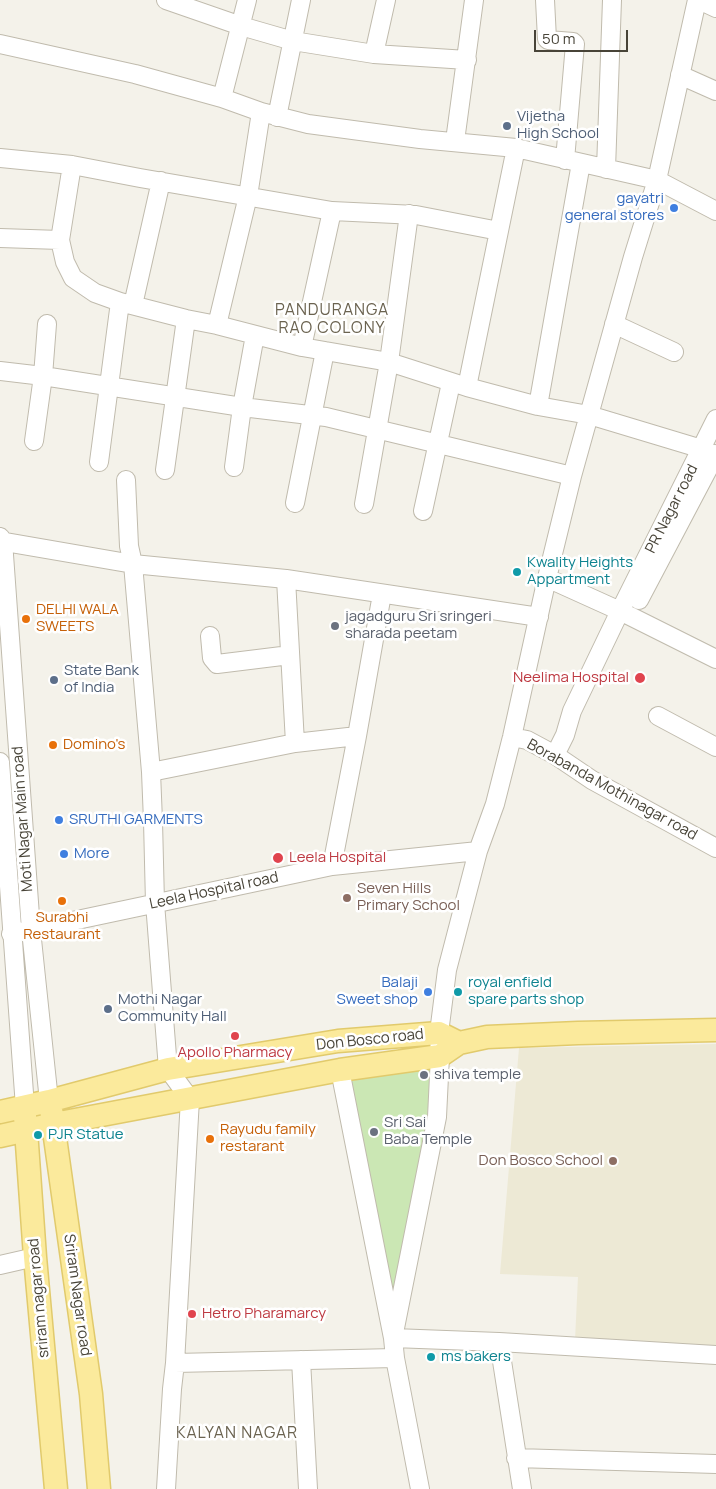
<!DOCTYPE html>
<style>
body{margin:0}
#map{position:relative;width:716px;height:1489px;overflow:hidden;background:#f4f2ea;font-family:Manrope,sans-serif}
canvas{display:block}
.scale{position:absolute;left:534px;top:30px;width:94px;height:22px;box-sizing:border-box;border:2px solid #484438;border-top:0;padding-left:6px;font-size:15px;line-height:18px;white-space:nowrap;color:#484438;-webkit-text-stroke:4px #fff;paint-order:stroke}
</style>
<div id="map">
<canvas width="716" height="1489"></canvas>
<div class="scale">50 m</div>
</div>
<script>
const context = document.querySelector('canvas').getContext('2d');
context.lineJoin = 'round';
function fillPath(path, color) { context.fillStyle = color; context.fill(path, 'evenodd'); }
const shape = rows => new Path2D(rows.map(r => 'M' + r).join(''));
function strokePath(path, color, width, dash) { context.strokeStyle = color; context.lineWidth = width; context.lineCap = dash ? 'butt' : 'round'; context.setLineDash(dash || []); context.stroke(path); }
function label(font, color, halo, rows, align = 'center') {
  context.font = font + ' Manrope,sans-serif'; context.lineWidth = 5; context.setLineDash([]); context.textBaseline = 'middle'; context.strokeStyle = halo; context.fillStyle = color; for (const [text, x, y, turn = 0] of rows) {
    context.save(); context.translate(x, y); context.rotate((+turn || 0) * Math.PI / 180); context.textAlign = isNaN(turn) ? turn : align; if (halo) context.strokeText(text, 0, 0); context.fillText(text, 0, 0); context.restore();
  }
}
const education = shape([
 [716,1044,716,1348,575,1340,578,1277,500,1274,519,1048]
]);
const green = shape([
 [431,1064,427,1122,393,1301,350,1077]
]);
const minor = shape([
 [166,0,241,26,293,41,374,54,467,60],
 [545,0,547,39,548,40,573,42,575,44,565,160],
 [699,0,716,8],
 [0,44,135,74,222,98,261,112,308,124,420,139,516,148,657,180,716,211],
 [374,54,386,0],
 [680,75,716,91],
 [222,98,247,0],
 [277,117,301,0],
 [455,141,474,0],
 [0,158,72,165,140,178,332,211,302,347],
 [606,169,612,0],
 [332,211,416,215,499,231],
 [0,238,60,240,65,262,73,278,95,293,120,302,186,319,217,325,302,347,389,362,467,387,538,406,589,415,702,449,716,456],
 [60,240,72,165],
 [133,305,161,181],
 [614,324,674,352],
 [217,325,248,196,261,112],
 [0,371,43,376,242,407,326,417,572,476],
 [467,387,516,148],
 [538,406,581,163],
 [34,441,43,376,47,324],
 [99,462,120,302],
 [234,467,242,407,255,335],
 [165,470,186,319],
 [126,480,129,546,133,564,151,772,153,821,155,903,168,1069,190,1099,175,1363,172,1389,166,1489],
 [295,503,325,351],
 [364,504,389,362,409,214],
 [423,511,451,383],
 [0,537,3,541,31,930,49,1101],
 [0,541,133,564,286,579,539,617],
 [547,578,620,611,716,659],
 [639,600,716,454],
 [210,636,212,658,217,664,290,655],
 [658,716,716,747],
 [357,736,382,594],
 [512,737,527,740,555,755,592,780,716,848],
 [295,743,357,736,332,866],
 [555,755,565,735,572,711,620,611,716,419],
 [0,762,25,1107],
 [151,772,295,743,286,579],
 [11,934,332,866,478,851],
 [340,1070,393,1338,395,1358,420,1489],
 [0,1265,35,1257],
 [393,1338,437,1117,440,1056,439,1033,447,970,478,851,495,804,512,737,547,578,572,476,633,257,657,180,697,0],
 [393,1338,499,1342,716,1355],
 [499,1342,522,1489],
 [301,1360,308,1489],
 [175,1363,395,1358],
 [516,1458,716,1464]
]);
const major = shape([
 [51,1109,91,1394,99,1489],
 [0,1112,49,1101,168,1069,338,1041,439,1033,459,1043],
 [25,1116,35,1257,56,1489],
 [0,1136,54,1124,340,1070,440,1056,459,1043,487,1037,578,1033,716,1030]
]);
const markers = [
 [507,126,5,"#5c6f8a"],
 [674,208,5,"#3f7fe0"],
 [517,572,5,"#0f9aa8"],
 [26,619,5,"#e8710a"],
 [335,626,5,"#6b7280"],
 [640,678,6,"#e0444e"],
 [54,680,5,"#5c6f8a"],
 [53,745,5,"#e8710a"],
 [59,820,5,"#3f7fe0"],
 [64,854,5,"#3f7fe0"],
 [278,858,6,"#e0444e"],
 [347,898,5,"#8d6e63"],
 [62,901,5,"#e8710a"],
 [428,992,5,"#3f7fe0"],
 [458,992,5,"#0f9aa8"],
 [108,1009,5,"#5c6f8a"],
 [235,1036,5,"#e0444e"],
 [424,1075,5,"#6b7280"],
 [374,1132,5,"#6b7280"],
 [38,1135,5,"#0f9aa8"],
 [210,1139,5,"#e8710a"],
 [613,1161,5,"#8d6e63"],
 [192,1314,5,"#e0444e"],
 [431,1357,5,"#0f9aa8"]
];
const serviceNames = [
 ["Vijetha",517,117],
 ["High School",517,134],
 ["State Bank",64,671],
 ["of India",64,688],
 ["Mothi Nagar",118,1000],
 ["Community Hall",118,1017]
];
const shopNames = [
 ["gayatri",664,199],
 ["general stores",664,216],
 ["SRUTHI GARMENTS",69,820,"left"],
 ["More",74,854,"left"],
 ["Balaji",418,983],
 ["Sweet shop",418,1000]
];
const streetNames = [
 ["PR Nagar road",672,509,-63],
 ["Borabanda Mothinagar road",612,790,29],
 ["Moti Nagar Main road",23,819,-94],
 ["Leela Hospital road",214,891,-12],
 ["Don Bosco road",370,1040,-6],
 ["Sriram Nagar road",77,1295,82],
 ["sriram nagar road",39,1298,-95]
];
const cultureNames = [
 ["Kwality Heights",527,563],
 ["Appartment",527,580],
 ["royal enfield",468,983],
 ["spare parts shop",468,1000],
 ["PJR Statue",48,1135],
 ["ms bakers",441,1357]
];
const foodNames = [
 ["DELHI WALA",36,610],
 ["SWEETS",36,627],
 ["Domino's",63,745],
 ["Surabhi",62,918,"center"],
 ["Restaurant",62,935,"center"],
 ["Rayudu family",220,1130],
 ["restarant",220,1147]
];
const worshipNames = [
 ["jagadguru Sri sringeri",345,617],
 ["sharada peetam",345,634],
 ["shiva temple",434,1075],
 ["Sri Sai",384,1123],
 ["Baba Temple",384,1140]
];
const healthNames = [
 ["Neelima Hospital",629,678,"right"],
 ["Leela Hospital",289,858],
 ["Apollo Pharmacy",235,1053,"center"],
 ["Hetro Pharamarcy",202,1314]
];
const educationNames = [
 ["Seven Hills",357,889],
 ["Primary School",357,906],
 ["Don Bosco School",603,1161,"right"]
];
const neighbourhoodNames = [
 ["PANDURANGA",332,311],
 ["RAO COLONY",332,329],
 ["KALYAN NAGAR",237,1434]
];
fillPath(education, '#ede9d5');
fillPath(green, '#cbe7b4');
strokePath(minor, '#c0bbad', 20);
strokePath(major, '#e1ca6c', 25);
strokePath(minor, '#fff', 18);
strokePath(major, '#fbea9c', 22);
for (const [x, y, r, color] of markers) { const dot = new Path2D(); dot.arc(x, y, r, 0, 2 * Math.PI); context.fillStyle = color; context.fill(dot); strokePath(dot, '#fff', 2); }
label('15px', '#4e5e75', '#fff', serviceNames, 'left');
label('15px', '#366cbe', '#fff', shopNames, 'right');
label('15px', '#484438', '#fff', streetNames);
label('15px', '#0d838f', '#fff', cultureNames, 'left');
label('15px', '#c56008', '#fff', foodNames, 'left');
label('15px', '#5b616d', '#fff', worshipNames, 'left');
label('15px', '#be3a42', '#fff', healthNames, 'left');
label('15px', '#785e54', '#fff', educationNames, 'left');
context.letterSpacing = '1px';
label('16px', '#6b6350', '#fff', neighbourhoodNames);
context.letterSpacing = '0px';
</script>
